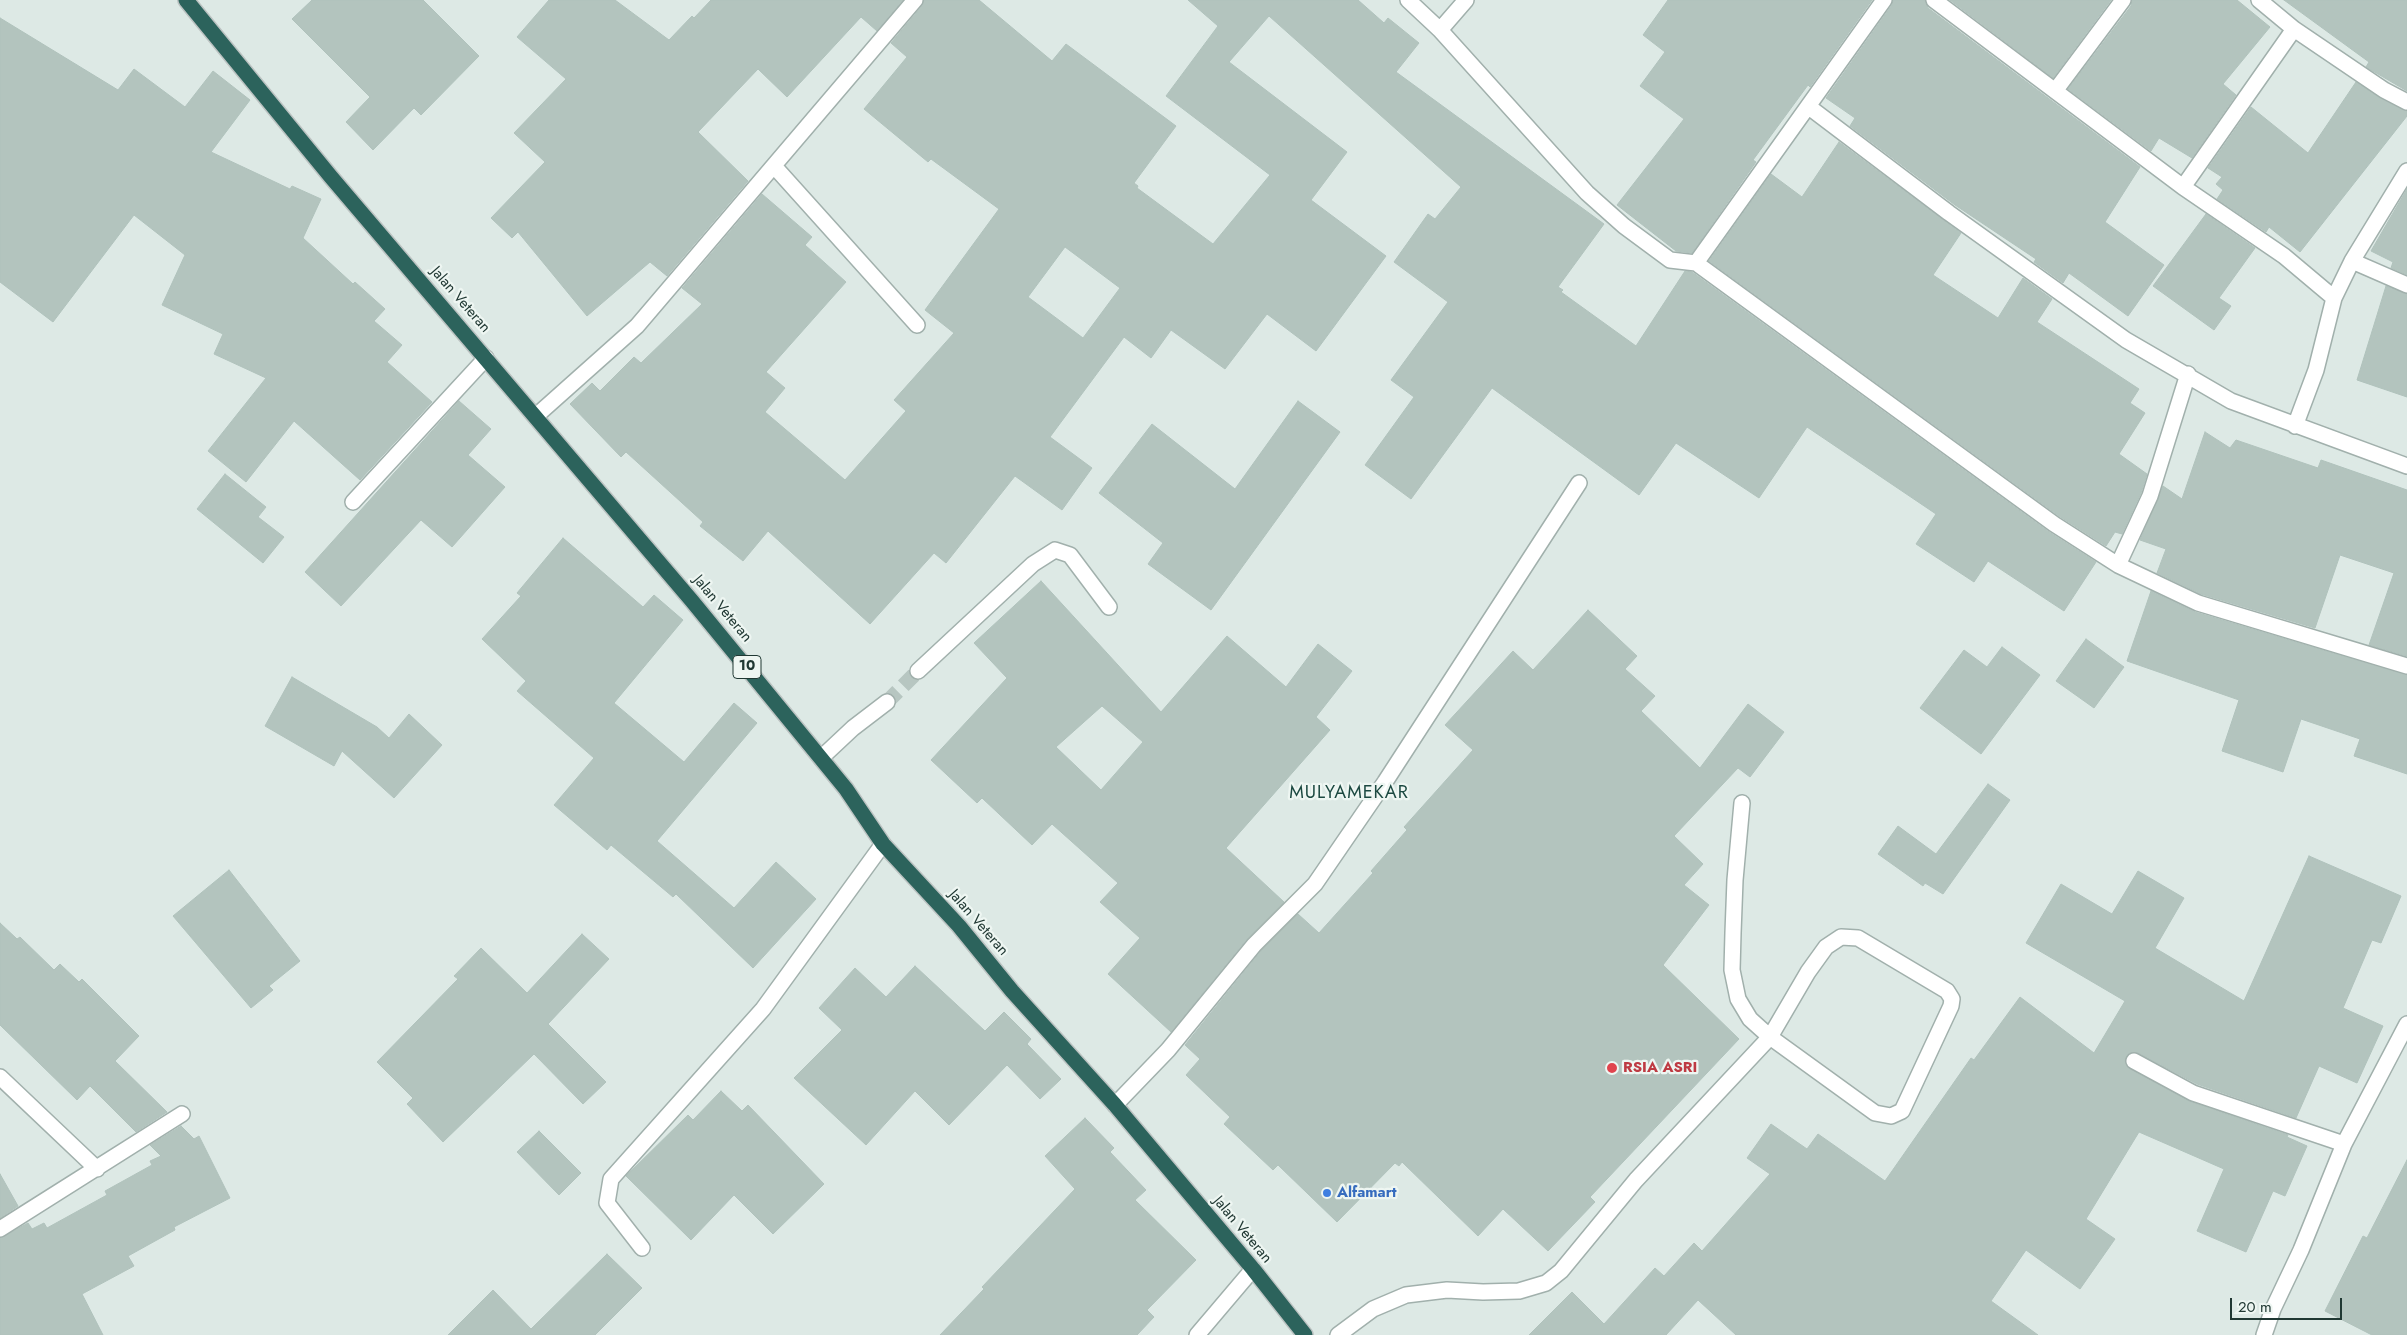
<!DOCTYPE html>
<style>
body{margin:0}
#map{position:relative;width:2407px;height:1335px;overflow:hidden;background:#dde9e5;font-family:Jost,sans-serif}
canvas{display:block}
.scale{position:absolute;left:2230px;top:1298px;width:112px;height:22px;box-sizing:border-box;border:2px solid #203833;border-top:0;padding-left:6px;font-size:15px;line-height:18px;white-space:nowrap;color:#203833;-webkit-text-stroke:4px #eef6f2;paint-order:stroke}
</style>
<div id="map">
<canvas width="2407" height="1335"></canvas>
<div class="scale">20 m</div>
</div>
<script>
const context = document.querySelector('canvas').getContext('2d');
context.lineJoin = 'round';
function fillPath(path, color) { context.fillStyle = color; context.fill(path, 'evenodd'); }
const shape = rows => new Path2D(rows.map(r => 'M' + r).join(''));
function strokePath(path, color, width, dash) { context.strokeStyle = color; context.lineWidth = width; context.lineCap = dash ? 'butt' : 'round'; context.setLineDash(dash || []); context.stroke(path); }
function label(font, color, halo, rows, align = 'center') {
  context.font = font + ' Jost,sans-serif'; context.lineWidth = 4.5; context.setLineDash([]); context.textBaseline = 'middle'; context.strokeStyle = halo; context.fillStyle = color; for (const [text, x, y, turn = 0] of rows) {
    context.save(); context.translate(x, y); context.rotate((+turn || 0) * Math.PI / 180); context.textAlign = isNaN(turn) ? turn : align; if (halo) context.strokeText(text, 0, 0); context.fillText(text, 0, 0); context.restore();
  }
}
const building = shape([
 [312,0,423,0,479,56,421,115,414,108,373,150,346,122,370,97,292,19,312,0],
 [549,0,615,0,669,40,692,16,694,18,711,0,903,0,877,31,861,17,787,97,758,69,698,132,748,181,667,276,650,262,587,316,518,232,512,238,491,218,545,162,514,133,566,79,517,37,549,0],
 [924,0,979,0,1052,61,1066,44,1176,126,1134,183,1138,186,1137,188,1213,244,1270,175,1166,96,1218,26,1188,0,1358,0,1384,23,1388,18,1419,43,1396,72,1604,224,1558,287,1563,290,1561,292,1636,346,1685,271,1692,272,2049,532,2096,562,2064,611,1988,561,1974,582,1916,544,1936,514,1807,427,1759,498,1676,443,1639,495,1492,388,1411,499,1365,465,1414,397,1391,380,1448,302,1394,262,1428,214,1435,219,1461,187,1269,16,1229,62,1347,152,1311,200,1386,256,1316,351,1267,314,1225,369,1171,330,1151,358,1124,337,1050,437,1092,468,1062,510,1015,476,946,563,934,553,870,624,768,531,743,561,700,526,703,522,626,452,621,457,570,404,592,383,600,391,634,357,641,363,702,304,682,288,762,194,812,237,805,245,846,282,766,372,785,388,765,412,845,480,906,411,894,400,954,333,925,310,999,209,931,159,928,162,864,109,907,57,891,43,922,6,924,0],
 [1065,247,1120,288,1083,338,1028,297,1065,247],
 [1668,0,1872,0,1810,87,1808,85,1753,160,1756,162,1692,253,1676,251,1617,205,1684,119,1640,86,1665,52,1643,35,1668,0],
 [1893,0,1925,0,1928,8,2140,167,2105,222,2164,265,2128,316,2069,273,2063,283,2034,262,2036,259,1955,205,1850,126,1855,118,1826,98,1892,5,1893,0],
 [1950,0,2111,0,2053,78,1950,0],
 [2132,0,2237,0,2270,27,2223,84,2236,95,2192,158,2159,138,2151,151,2068,89,2131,6,2132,0],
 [2284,0,2407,0,2407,91,2366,67,2369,62,2284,0],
 [0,18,118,90,134,69,185,107,213,71,250,100,211,152,290,189,292,186,321,199,303,238,353,284,355,282,385,309,374,321,402,345,387,362,432,402,360,480,294,421,246,482,208,451,266,378,214,354,223,334,162,305,185,255,134,215,53,322,0,282,0,18],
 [2356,82,2380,98,2407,111,2407,116,2300,252,2269,227,2266,232,2217,199,2223,190,2216,184,2222,177,2208,168,2251,107,2308,153,2356,82],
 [1839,142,1961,233,1933,275,1998,318,2023,278,2052,299,2037,322,2139,389,2130,403,2145,413,2119,454,2147,474,2141,493,2122,534,2115,532,2106,546,2059,516,1709,261,1771,174,1802,197,1839,142],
 [2407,189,2407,275,2391,268,2393,262,2371,251,2407,189],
 [2206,214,2255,248,2219,298,2231,306,2214,330,2153,286,2206,214],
 [2386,286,2407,294,2407,397,2357,380,2386,286],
 [459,401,491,429,468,455,505,487,452,547,421,520,341,606,305,572,459,401],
 [1298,401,1340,432,1211,610,1148,564,1163,543,1099,493,1152,424,1235,489,1298,401],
 [2205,432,2230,448,2236,440,2318,468,2321,460,2407,490,2407,656,2369,645,2394,573,2340,555,2315,628,2201,594,2157,573,2166,549,2140,540,2163,486,2182,499,2205,432],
 [225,474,266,507,258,517,284,537,263,563,197,509,225,474],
 [563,538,643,607,654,595,683,620,614,703,684,762,734,703,757,723,657,841,734,908,776,862,816,899,753,968,676,894,673,897,611,845,607,850,554,805,594,758,517,691,526,681,482,639,521,596,517,593,563,538],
 [1041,581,1161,712,1227,636,1286,687,1318,644,1352,671,1316,717,1330,730,1226,848,1284,902,1247,939,1171,1032,1108,974,1140,938,1100,902,1118,883,1052,824,1032,845,982,798,977,803,931,760,1007,678,974,643,1041,581],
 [1102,706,1143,742,1101,790,1056,747,1102,706],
 [2151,591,2195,612,2407,675,2407,774,2354,756,2360,739,2301,719,2283,772,2222,751,2239,700,2127,661,2151,591],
 [1588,610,1637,656,1625,669,1655,696,1641,711,1700,768,1748,704,1784,732,1750,777,1738,768,1674,836,1703,864,1684,885,1709,905,1663,965,1739,1039,1590,1197,1595,1202,1548,1251,1503,1209,1478,1236,1402,1162,1399,1166,1395,1163,1337,1222,1278,1165,1273,1170,1224,1124,1230,1117,1186,1075,1200,1059,1185,1045,1261,951,1298,914,1319,933,1373,873,1371,871,1407,830,1404,827,1473,750,1445,725,1513,651,1533,670,1588,610],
 [2086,639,2124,667,2094,708,2056,681,2086,639],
 [2002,647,2040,675,1981,754,1920,708,1964,650,1987,667,2002,647],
 [292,677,377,727,389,738,409,714,442,745,394,798,342,751,334,766,265,726,292,677],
 [1988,784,2010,800,1943,894,1925,883,1923,886,1878,854,1898,826,1936,854,1988,784],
 [2309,856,2401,896,2381,943,2372,940,2343,1008,2383,1026,2357,1083,2319,1066,2296,1118,2197,1084,2138,1053,2129,1053,2125,1061,2130,1069,2189,1101,2288,1135,2287,1137,2307,1146,2285,1196,2273,1191,2246,1252,2197,1231,2224,1169,2139,1132,2086,1219,2115,1239,2080,1289,2026,1250,1991,1301,2038,1335,1736,1335,1698,1300,1666,1335,1529,1335,1572,1292,1604,1324,1655,1268,1664,1276,1694,1243,1702,1251,1770,1174,1747,1158,1771,1124,1807,1149,1818,1134,1885,1181,1971,1058,1974,1060,2020,997,2094,1053,2125,1001,2026,943,2061,884,2112,914,2138,871,2184,898,2155,948,2244,1001,2309,856],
 [229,870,300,961,269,986,273,990,251,1008,173,916,229,870],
 [0,923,17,939,20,937,54,970,60,964,79,982,82,979,139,1036,115,1061,167,1112,136,1132,90,1086,77,1100,0,1025,0,923],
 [582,934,609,959,548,1024,606,1082,583,1104,534,1054,443,1142,407,1104,413,1098,377,1062,458,979,454,976,481,948,527,993,582,934],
 [915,966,985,1031,1004,1012,1031,1039,1027,1044,1061,1079,1040,1099,1007,1065,949,1125,915,1091,866,1145,794,1078,842,1030,819,1008,855,968,886,997,915,966],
 [721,1091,742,1111,748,1105,824,1184,773,1234,734,1195,691,1240,626,1176,688,1115,693,1120,721,1091],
 [1085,1118,1114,1148,1110,1152,1146,1190,1135,1200,1196,1260,1147,1310,1154,1317,1137,1335,940,1335,984,1289,982,1287,1075,1189,1045,1156,1085,1118],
 [181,1126,194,1139,199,1136,230,1198,174,1227,175,1230,128,1256,134,1266,82,1294,103,1335,0,1335,0,1238,28,1223,32,1229,44,1223,47,1228,107,1195,105,1191,152,1165,150,1161,161,1156,150,1145,181,1126],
 [539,1131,581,1173,559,1195,517,1152,539,1131],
 [2407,1160,2407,1335,2372,1335,2325,1311,2363,1236,2367,1238,2407,1160],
 [0,1174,18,1206,0,1218,0,1174],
 [607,1254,642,1288,595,1335,448,1335,493,1290,531,1329,607,1254]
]);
const streetTunnel = shape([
 [887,702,918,671]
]);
const lane = shape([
 [1338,1335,1373,1309,1406,1295,1447,1290,1483,1292,1519,1291,1546,1283,1561,1271,1636,1180,1770,1037,1808,972,1826,947,1841,937,1858,938,1947,991,1952,999,1951,1006,1902,1111,1891,1116,1875,1113,1770,1037,1750,1019,1738,999,1732,970,1733,933,1735,880,1742,803]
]);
const street = shape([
 [1408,0,1440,30,1587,193,1624,226,1670,260,1696,263],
 [1884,0,1696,263,2054,524,2118,565,2198,603,2407,666],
 [1934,0,2183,187,2284,256,2334,298],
 [2259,0,2294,29,2384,90,2407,102],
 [1440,30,1466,0],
 [2055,91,2123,0],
 [1809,107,1949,213,2126,340,2231,401,2407,466],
 [774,166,917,325],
 [2183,187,2294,29],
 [2352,261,2407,285],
 [536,416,637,326,915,0],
 [2295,426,2316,370,2334,298,2352,261,2407,171],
 [353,502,486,358],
 [2118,565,2150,496,2188,374],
 [918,671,1033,564,1055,550,1070,555,1109,607],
 [821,758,853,728,887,702],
 [2134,1061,2193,1093,2344,1144],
 [0,1077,97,1169],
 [1115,1105,1168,1050,1254,945,1315,884,1385,782,1579,483],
 [0,1229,182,1114],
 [642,1248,607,1203,611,1179,763,1009,883,844],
 [1197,1335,1253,1269],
 [2264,1335,2273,1309,2301,1250,2344,1144,2407,1024]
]);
const highway = shape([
 [186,0,331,177,692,601,846,789,883,844,959,926,1012,991,1115,1105,1253,1269,1305,1335]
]);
const markers = [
 [1612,1068,6,"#e0444e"],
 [1327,1193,5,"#3f7fe0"]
];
const shields = [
 [747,667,28]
];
const shieldNames = [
 ["10",747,667]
];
const streetNames = [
 ["Jalan Veteran",460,300,49],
 ["Jalan Veteran",722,609,50],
 ["Jalan Veteran",978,923,49],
 ["Jalan Veteran",1242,1230,50]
];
const healthNames = [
 ["RSIA ASRI",1623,1068]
];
const shopNames = [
 ["Alfamart",1337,1193]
];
const quarterNames = [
 ["MULYAMEKAR",1349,794]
];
fillPath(building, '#b3c4be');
strokePath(building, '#b0c2bc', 1);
strokePath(streetTunnel, '#b7c6c1', 15, [15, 8]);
strokePath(lane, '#a1b0ac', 18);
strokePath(street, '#a1b0ac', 18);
strokePath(highway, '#bcc3c2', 18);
strokePath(lane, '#fff', 15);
strokePath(street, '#fff', 15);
strokePath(highway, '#2c635c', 15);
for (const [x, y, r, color] of markers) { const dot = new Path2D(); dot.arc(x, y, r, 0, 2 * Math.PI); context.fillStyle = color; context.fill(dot); strokePath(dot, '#eef6f2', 2); }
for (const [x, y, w] of shields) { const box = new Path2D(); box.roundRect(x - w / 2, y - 11.5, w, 23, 4); context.fillStyle = '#eef6f2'; context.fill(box); strokePath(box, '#203833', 1); }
label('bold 14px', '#203833', null, shieldNames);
label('15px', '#203833', '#eef6f2', streetNames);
label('bold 15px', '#be3a42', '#eef6f2', healthNames, 'left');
label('bold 15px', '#366cbe', '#eef6f2', shopNames, 'left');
context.letterSpacing = '1px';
label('18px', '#1c4941', '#eef6f2', quarterNames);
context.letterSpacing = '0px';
</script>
